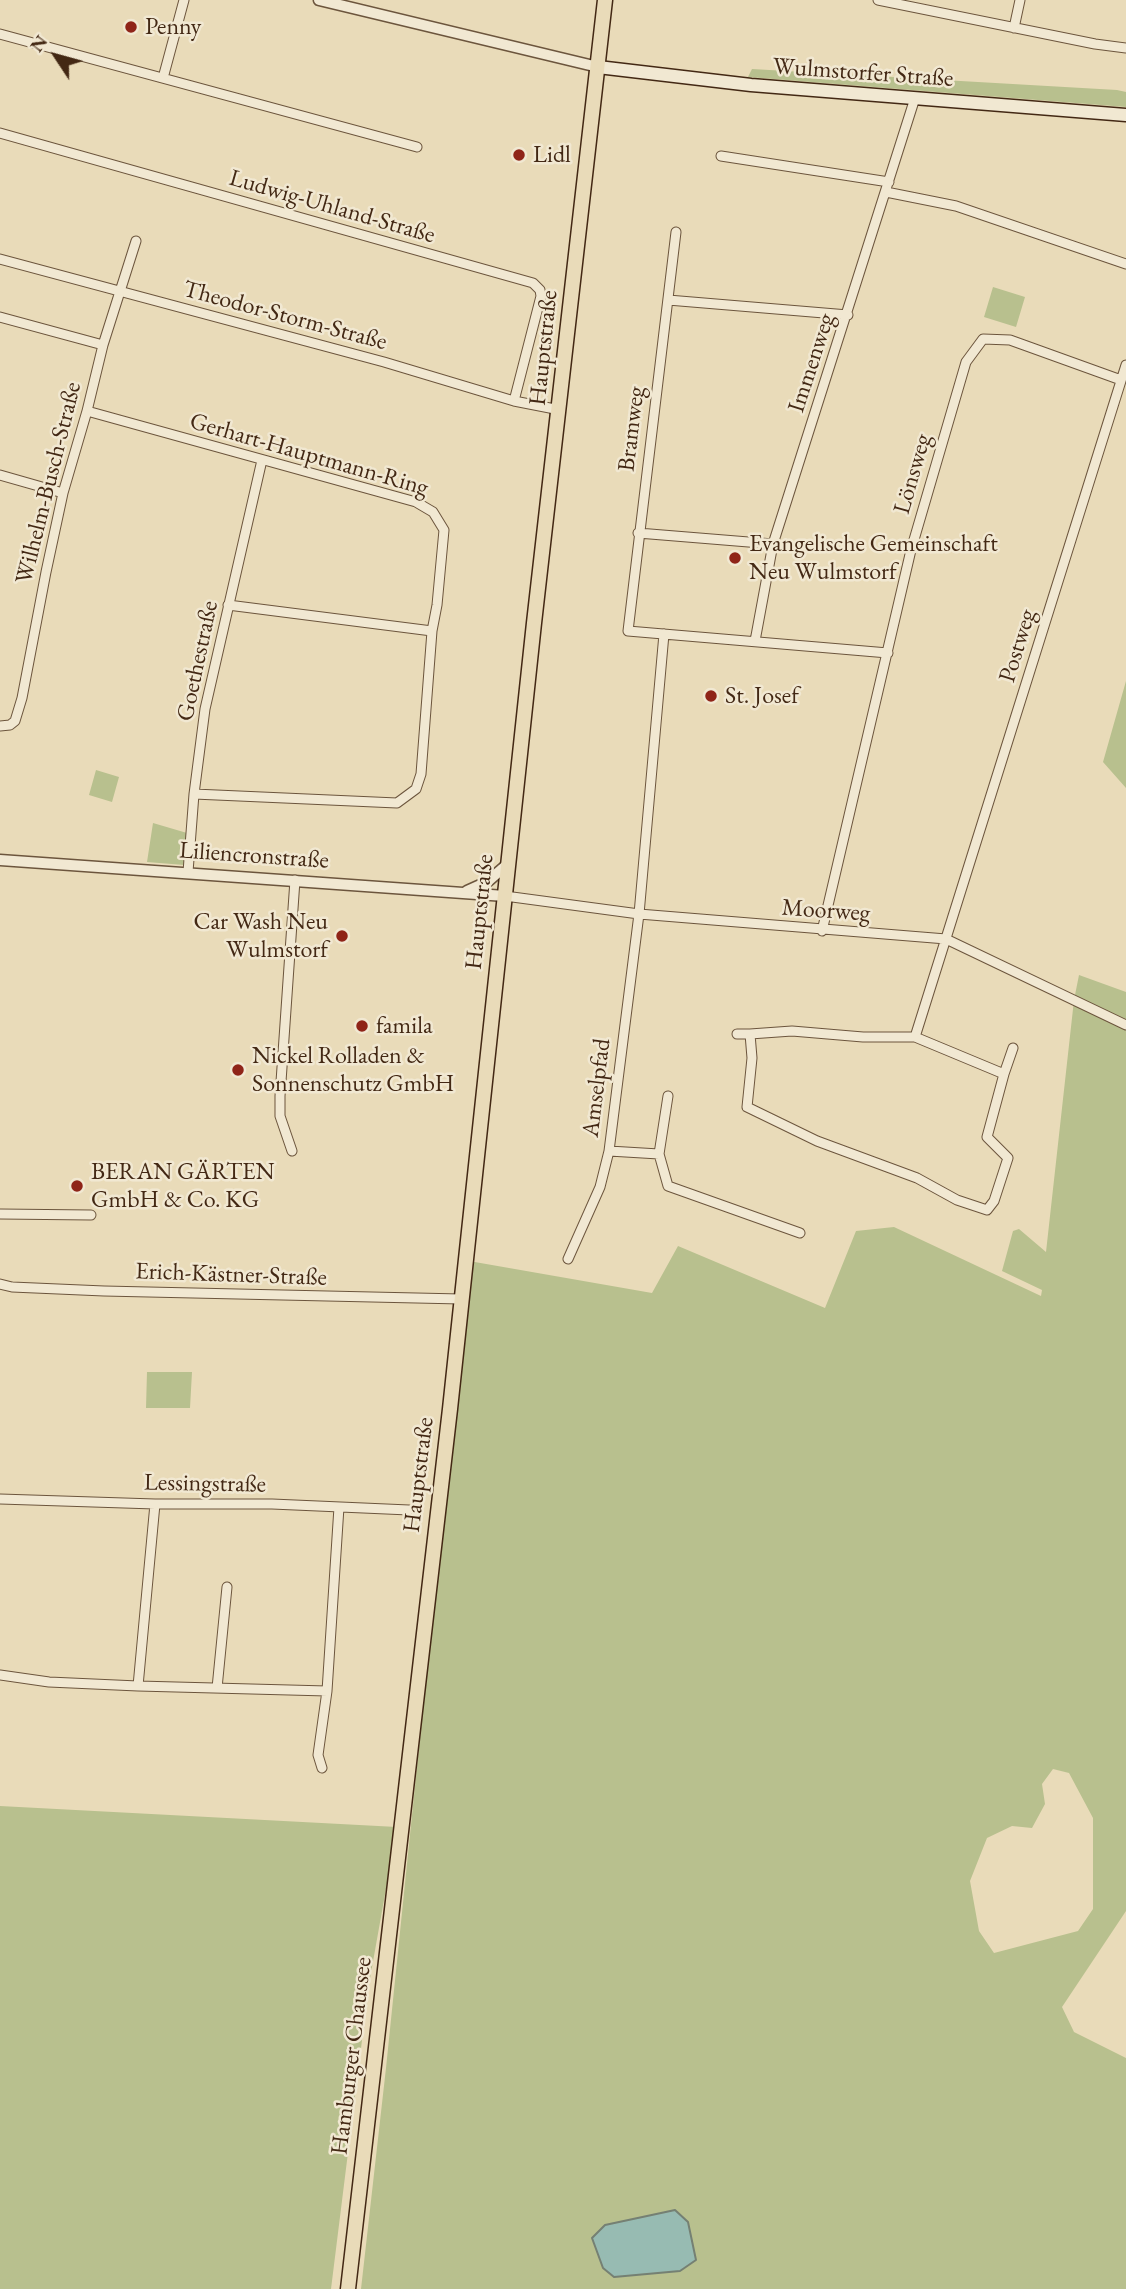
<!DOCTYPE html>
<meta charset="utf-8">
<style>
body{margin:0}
#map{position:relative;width:1126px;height:2289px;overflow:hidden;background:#e9dbb9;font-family:"EB Garamond",serif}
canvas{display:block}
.north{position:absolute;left:21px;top:21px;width:70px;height:70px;-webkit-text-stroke:5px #f1e8d2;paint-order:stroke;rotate:306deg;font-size:19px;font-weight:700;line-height:28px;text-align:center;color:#432814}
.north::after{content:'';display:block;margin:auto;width:24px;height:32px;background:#432814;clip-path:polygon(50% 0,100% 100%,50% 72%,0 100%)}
</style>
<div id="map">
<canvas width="1126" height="2289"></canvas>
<div class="north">N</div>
</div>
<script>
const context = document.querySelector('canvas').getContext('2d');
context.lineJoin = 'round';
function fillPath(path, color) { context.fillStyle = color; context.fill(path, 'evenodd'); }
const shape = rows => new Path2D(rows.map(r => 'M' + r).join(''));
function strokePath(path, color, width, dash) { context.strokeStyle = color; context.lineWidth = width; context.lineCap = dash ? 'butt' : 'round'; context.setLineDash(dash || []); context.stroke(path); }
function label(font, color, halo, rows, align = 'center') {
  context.font = font + ' "EB Garamond",serif'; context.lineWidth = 5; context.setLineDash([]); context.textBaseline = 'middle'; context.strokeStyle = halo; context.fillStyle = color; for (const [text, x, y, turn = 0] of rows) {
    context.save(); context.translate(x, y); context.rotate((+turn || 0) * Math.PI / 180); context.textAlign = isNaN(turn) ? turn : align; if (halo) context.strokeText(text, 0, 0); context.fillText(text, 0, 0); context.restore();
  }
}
const green = shape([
 [752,69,1117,90,1126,92,1126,107,748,77],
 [993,287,1025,297,1016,327,984,317],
 [1126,681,1126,788,1103,762],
 [96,770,119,777,112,802,89,795],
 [153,823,187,833,184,865,147,862],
 [1079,975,1126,992,1126,1911,1062,2007,1074,2032,1126,2058,1126,2289,361,2289,386,2068,469,1261,652,1293,678,1246,825,1308,856,1231,894,1227,1041,1296,1042,1290,1002,1271,1013,1231,1019,1229,1046,1252,1074,1000],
 [1053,1769,1069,1773,1093,1818,1093,1909,1078,1931,994,1953,979,1931,970,1881,987,1838,1012,1826,1032,1828,1045,1804,1042,1784],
 [147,1372,192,1372,190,1408,146,1408],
 [0,1806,397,1827,369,1984,331,2289,0,2289]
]);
const water = shape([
 [675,2210,688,2222,696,2260,680,2271,614,2277,603,2268,592,2238,605,2225,675,2210]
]);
const minor = shape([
 [878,0,1095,44,1126,48],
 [1014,28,1020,0],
 [0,34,417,147],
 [163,78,184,0],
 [0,133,533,283,540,290,541,296,514,401],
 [721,156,889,182],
 [886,192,956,206,1126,264],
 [676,232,628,631,888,653],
 [0,259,384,362,514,401,560,410],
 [668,300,848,315],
 [0,317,103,345],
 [87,411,416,502,433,512,444,530,437,605,432,631,421,774,416,789,397,803,194,794],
 [0,475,63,493],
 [638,533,773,544],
 [228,605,432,631],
 [755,641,773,544,915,98],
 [0,726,10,725,15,721,22,698,46,572,63,493,87,411,103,345,136,241],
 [188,872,194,794,205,709,262,460],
 [505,896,639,914,946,939,1126,1025],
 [822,931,911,550,966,362,983,339,1010,340,1121,380],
 [792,1031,863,1037,915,1037,1004,1074,987,1137,1008,1158,994,1201,987,1210,957,1200,917,1178,817,1141,747,1107,752,1058,750,1034,792,1031],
 [737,1034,750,1034],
 [915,1037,1126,365],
 [1004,1074,1013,1048],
 [292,1151,280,1116,280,1096,295,880],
 [609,1151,659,1154,668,1186,800,1233],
 [659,1154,668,1096],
 [0,1214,91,1215],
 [568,1259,600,1187,609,1151,639,914,664,634],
 [0,1284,12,1287,104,1291,461,1299],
 [0,1499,155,1504,272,1504,409,1510],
 [0,1675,49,1682,138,1686,327,1691],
 [138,1686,155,1504],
 [217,1688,227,1587],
 [322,1768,318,1755,327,1691,339,1507]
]);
const tertiary = shape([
 [319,0,598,67],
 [0,860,505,896],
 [467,891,487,882,509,863]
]);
const secondary = shape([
 [598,67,751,85,1126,115]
]);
const primary = shape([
 [348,2289,450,1409,534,623,605,0]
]);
const markers = [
 [131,27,7,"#8f2418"],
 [519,155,7,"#8f2418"],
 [735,558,7,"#8f2418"],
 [711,696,7,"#8f2418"],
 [342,936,7,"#8f2418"],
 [362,1026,7,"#8f2418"],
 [238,1070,7,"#8f2418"],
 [77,1186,7,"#8f2418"]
];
const poiNames = [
 ["Penny",145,27],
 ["Lidl",533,155],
 ["Evangelische Gemeinschaft",749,544],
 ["Neu Wulmstorf",749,572],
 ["St. Josef",725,696],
 ["Car Wash Neu",328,922,"right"],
 ["Wulmstorf",328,950,"right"],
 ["famila",376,1026],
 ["Nickel Rolladen &",252,1056],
 ["Sonnenschutz GmbH",252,1084],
 ["BERAN GÄRTEN",91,1172],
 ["GmbH & Co. KG",91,1200]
];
const streetNames = [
 ["Wulmstorfer Straße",863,73,4],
 ["Ludwig-Uhland-Straße",332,207,16],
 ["Theodor-Storm-Straße",285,316,15],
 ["Hauptstraße",544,348,-84],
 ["Immenweg",812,363,-72],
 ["Bramweg",632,429,-83],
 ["Gerhart-Hauptmann-Ring",309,455,16],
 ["Lönsweg",913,474,-74],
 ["Wilhelm-Busch-Straße",49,483,-76],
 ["Postweg",1018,646,-73],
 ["Goethestraße",198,661,-78],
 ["Liliencronstraße",254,856,4],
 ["Moorweg",826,911,4],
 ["Hauptstraße",480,912,-84],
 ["Amselpfad",597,1088,-83],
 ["Erich-Kästner-Straße",231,1275,2],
 ["Hauptstraße",419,1475,-83],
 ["Lessingstraße",205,1484,1],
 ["Hamburger Chaussee",352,2056,-83]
];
fillPath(green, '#b8c08e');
fillPath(water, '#97bbb2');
strokePath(water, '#758073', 2);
strokePath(minor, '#6c553d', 11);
strokePath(tertiary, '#6c553d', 13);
strokePath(secondary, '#432814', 15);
strokePath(primary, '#432814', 17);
strokePath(minor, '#f1e8d2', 9);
strokePath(tertiary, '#f1e8d2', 10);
strokePath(secondary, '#f1e8d2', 12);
strokePath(primary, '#e9dbb9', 14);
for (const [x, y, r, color] of markers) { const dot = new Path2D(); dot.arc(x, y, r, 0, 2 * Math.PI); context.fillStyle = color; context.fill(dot); strokePath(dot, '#f1e8d2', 2.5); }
label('24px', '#432814', '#f1e8d2', poiNames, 'left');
label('24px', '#432814', '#f1e8d2', streetNames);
</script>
